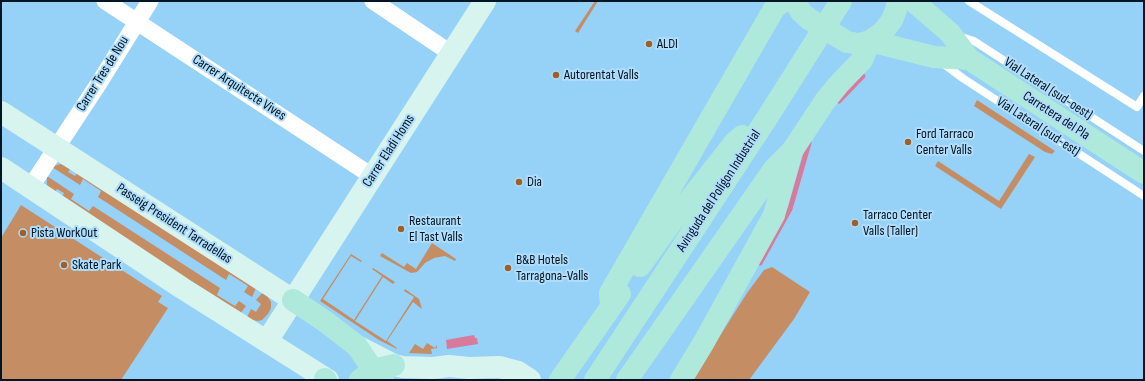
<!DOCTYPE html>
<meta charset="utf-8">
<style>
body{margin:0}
#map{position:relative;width:1145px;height:381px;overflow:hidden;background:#96d1f8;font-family:"Sofia Sans Condensed",sans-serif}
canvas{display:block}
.frame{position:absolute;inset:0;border:2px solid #001624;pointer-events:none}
</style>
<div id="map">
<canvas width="1145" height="381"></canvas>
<div class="frame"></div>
</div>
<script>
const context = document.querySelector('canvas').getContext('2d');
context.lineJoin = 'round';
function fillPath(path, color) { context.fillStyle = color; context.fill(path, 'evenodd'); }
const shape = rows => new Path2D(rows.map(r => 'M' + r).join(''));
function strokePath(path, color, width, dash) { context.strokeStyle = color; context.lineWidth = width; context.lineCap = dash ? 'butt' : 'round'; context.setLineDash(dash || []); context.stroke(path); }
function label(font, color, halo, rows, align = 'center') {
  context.font = font + ' "Sofia Sans Condensed",sans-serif'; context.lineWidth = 4; context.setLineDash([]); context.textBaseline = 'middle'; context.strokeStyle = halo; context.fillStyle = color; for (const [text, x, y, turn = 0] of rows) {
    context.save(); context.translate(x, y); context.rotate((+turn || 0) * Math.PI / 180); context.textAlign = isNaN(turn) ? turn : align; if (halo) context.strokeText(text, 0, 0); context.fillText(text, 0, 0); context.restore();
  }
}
const green = shape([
 [595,1,598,1,578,33,575,31],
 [977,100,1055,151,1052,154,1045,152,974,106],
 [1029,154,1035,157,1001,209,935,166,938,161,999,201],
 [60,164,72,167,68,172,75,176,79,171,257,286,252,297,244,292,248,286,242,282,229,274,226,280,98,197,101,191,83,179,80,185,52,167],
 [47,176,74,194,71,199,89,211,93,206,220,288,217,295,235,306,239,301,246,306,243,310,239,315,61,199,64,193,57,189,54,194,47,186],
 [21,205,162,296,158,302,168,308,121,380,1,380,1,238],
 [432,243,456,259,455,261,445,256,434,258,425,263,417,272,411,273,380,256,382,253,404,267,407,263,416,269],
 [351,254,362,261,361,262,351,256,323,299,354,320,382,276,372,269,373,268,395,282,393,284,383,277,355,321,386,341,414,297,404,291,405,289,419,299,422,309,413,302,387,341,397,348,397,349,379,340,320,301],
 [772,267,810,292,794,319,749,380,692,380,747,293,764,270],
 [264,291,271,302,271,308,268,314,262,320,258,321,246,319,251,309,256,312,261,304,256,300],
 [427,343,435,348,437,345,437,348,431,349,432,354,409,353,415,344,423,349]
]);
const water = shape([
 [474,335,475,338,477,338,478,344,447,349,446,340]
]);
const stream = shape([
 [839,101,863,76],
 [760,263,790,209,809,143]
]);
const lane = shape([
 [969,1,1137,107,1144,96],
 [958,36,974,41,1144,151],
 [941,62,964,79,1144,196]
]);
const street = shape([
 [105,1,372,176],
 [373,1,452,54],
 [30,188,99,83,150,1]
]);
const secondary = shape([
 [1,112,293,300],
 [1,168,182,288,328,380],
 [267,341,485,1],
 [357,346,394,365,403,367,433,368,449,366,469,368,499,367,518,372,530,380]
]);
const primary = shape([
 [795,1,801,12,809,19,847,42,859,44,870,41,883,32,892,20,896,10,898,1],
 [913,1,950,33,969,59,1144,173],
 [870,41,934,57,969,59],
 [640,266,668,227,735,142,742,136],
 [293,300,326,322,357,346,373,370,383,380],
 [611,306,610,293,775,7,784,1],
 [325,379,326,380],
 [360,380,373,370,394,365],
 [560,380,620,294],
 [595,380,767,118,841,1],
 [627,380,774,169,792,151,825,101,838,85,862,60,870,41],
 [681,380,704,342,774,215,791,154]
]);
const markers = [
 [649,44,4,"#9f5f28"],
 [556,75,4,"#9f5f28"],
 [908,142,4,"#9f5f28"],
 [519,182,4,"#9f5f28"],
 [855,223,4,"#9f5f28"],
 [401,229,4,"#9f5f28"],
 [23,233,4,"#9f5f28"],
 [64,265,4,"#9f5f28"],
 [508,268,4,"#9f5f28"]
];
const poiNames = [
 ["ALDI",657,44],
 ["Autorentat Valls",564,75],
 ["Ford Tarraco",916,134],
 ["Center Valls",916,150],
 ["Dia",527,182],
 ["Tarraco Center",863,215],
 ["Valls (Taller)",863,231],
 ["Restaurant",409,221],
 ["El Tast Valls",409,237],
 ["Pista WorkOut",31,233],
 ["B&B Hotels",516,260],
 ["Tarragona-Valls",516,276],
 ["Skate Park",72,265]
];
const streetNames = [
 ["Carrer Tres de Nou",103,74,-58],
 ["Carrer Arquitecte Vives",239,88,33],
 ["Vial Lateral (sud-oest)",1048,89,33],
 ["Carretera del Pla",1056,116,33],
 ["Vial Lateral (sud-est)",1038,127,33],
 ["Carrer Eladi Homs",389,151,-57],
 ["Avinguda del Polígon Industrial",719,191,-57],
 ["Passeig President Tarradellas",174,224,33]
];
fillPath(green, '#c58d63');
fillPath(water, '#d87a9c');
strokePath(stream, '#d87a9c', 5);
strokePath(lane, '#fff', 8);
strokePath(street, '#fff', 17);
strokePath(secondary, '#d7f4ee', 22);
strokePath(primary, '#afe9dc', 22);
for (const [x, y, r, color] of markers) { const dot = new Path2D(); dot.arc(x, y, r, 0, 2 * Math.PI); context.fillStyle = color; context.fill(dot); strokePath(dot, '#b1ddfa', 1.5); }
label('14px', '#001624', '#b1ddfa', poiNames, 'left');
label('14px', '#001624', '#b1ddfa', streetNames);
</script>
